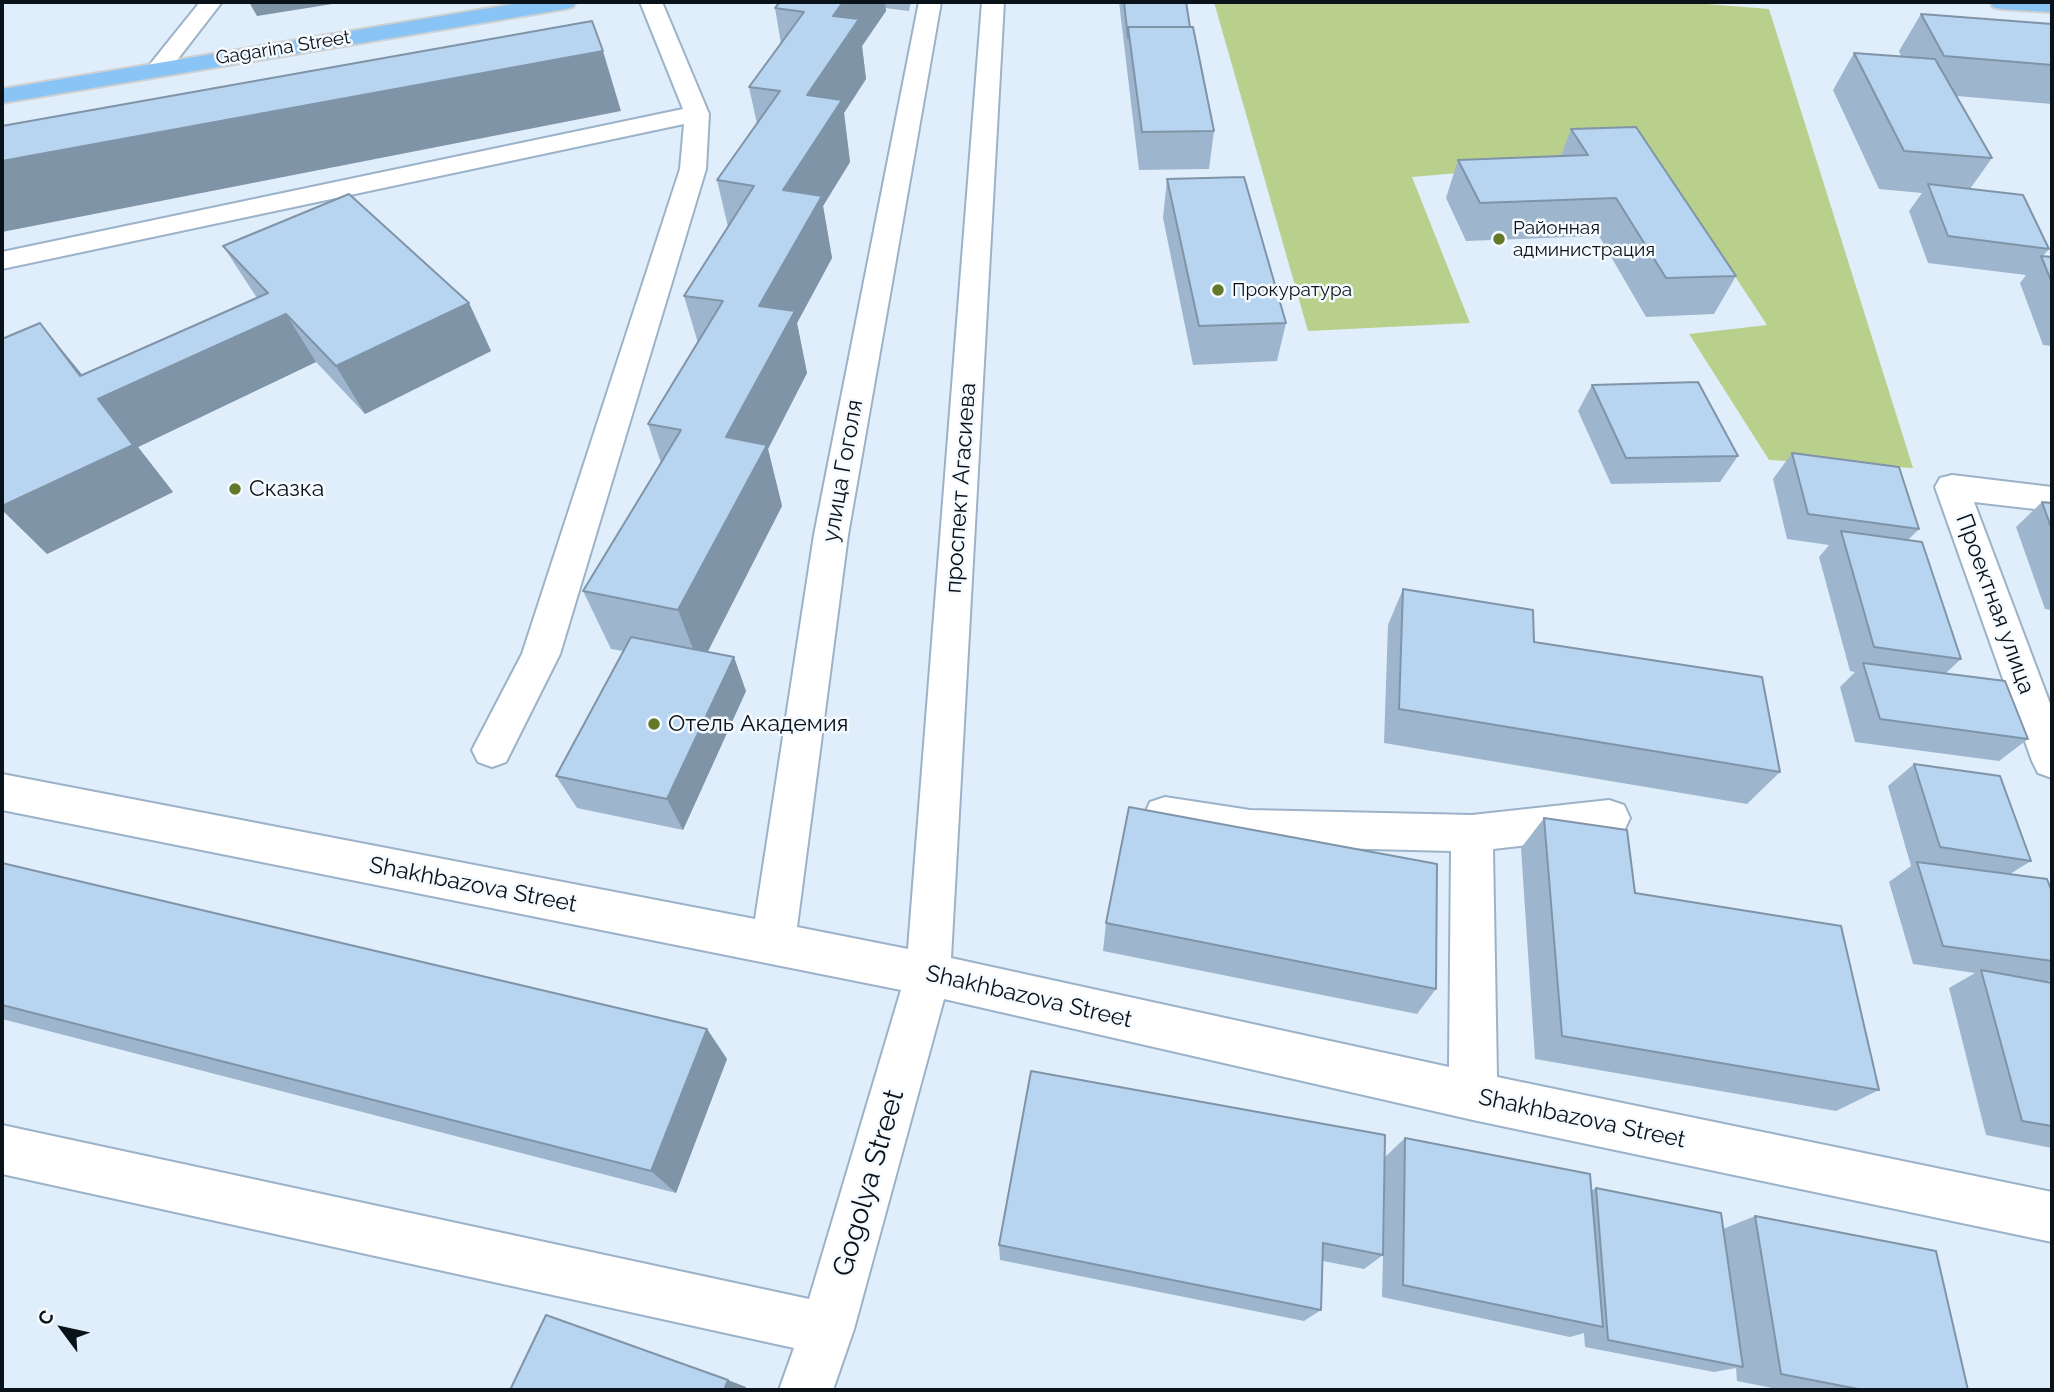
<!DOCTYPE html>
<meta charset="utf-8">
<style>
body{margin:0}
#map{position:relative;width:2054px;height:1392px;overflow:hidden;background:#e0eefc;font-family:Raleway,sans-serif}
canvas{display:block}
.frame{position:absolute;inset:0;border:4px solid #0a1219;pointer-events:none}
.north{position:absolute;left:28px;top:1294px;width:70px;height:70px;-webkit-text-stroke:5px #f5faff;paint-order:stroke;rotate:303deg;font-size:19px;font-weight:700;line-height:28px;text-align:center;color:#0a1219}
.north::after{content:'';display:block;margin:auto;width:24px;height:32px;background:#0a1219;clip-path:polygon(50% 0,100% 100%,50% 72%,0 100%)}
</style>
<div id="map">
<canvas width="2054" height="1392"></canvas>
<div class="frame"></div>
<div class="north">С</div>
</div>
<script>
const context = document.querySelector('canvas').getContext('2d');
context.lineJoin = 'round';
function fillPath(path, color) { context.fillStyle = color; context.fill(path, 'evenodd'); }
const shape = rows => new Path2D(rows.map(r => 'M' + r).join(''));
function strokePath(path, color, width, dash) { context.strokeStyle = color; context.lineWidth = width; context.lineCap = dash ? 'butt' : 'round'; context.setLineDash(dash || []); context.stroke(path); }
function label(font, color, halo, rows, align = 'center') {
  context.font = font + ' Raleway,sans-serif'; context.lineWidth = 5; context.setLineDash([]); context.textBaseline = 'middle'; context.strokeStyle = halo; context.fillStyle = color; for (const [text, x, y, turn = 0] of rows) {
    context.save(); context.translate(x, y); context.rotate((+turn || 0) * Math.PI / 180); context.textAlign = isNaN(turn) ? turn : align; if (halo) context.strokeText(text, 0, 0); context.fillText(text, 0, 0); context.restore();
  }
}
const green = shape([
 [1214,2,1682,2,1769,9,1913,468,1769,460,1689,334,1767,325,1656,156,1412,177,1470,323,1308,331]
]);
const minor = shape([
 [200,2,222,2,167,73,151,73,147,68,200,2],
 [640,2,662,2,709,114,706,169,560,654,506,762,492,767,478,762,472,750,522,654,680,169,684,124,2,269,2,252,683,109,640,2],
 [919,2,941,2,848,535,797,927,908,949,982,2,1004,2,951,958,1449,1067,1451,851,1250,846,1165,833,1150,828,1144,815,1150,802,1165,797,1250,810,1472,815,1609,800,1624,805,1630,818,1624,831,1609,836,1493,849,1497,1077,2052,1192,2052,1242,1473,1120,944,999,854,1329,833,1390,779,1390,794,1348,2,1174,2,1125,809,1299,901,990,2,810,2,774,755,919,814,535,919,2],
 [1952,475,2052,487,2052,511,1974,502,2052,709,2052,778,2038,773,2032,761,1935,487,1940,478,1952,475]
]);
const major = shape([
 [526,2,576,2,573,7,565,9,2,103,2,89,526,2],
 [1990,2,2052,2,2052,12,2001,9,1993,7,1990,2]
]);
const wall = shape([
 [780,2,911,2,909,11,885,8,886,11,862,46,866,79,844,113,850,162,823,206,832,258,797,323,807,373,768,449,782,506,707,652,746,691,683,830,577,808,556,776,623,651,611,649,583,591,661,463,648,424,698,343,684,296,728,227,717,180,757,124,749,87,781,44,775,8],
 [1119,2,1186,2,1190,27,1214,131,1209,169,1139,170],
 [1921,14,2052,24,2052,104,1957,96,1992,158,1970,189,2049,249,2043,256,2052,257,2052,346,2043,345,2020,283,2026,275,1928,263,1909,211,1922,193,1879,189,1833,90,1854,53,1901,56,1899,51],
 [1571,129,1736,276,1714,314,1646,317,1599,236,1466,241,1446,198,1458,160,1561,156],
 [1167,179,1286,323,1277,361,1193,365,1163,218],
 [223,246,469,303,491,351,365,414,316,362,138,447,173,492,47,554,83,375,257,298],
 [1592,385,1738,456,1720,482,1611,484,1578,411],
 [1792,453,1919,529,1908,540,1961,659,1945,674,2028,739,1999,761,1855,742,1840,687,1855,672,1850,671,1819,557,1829,545,1787,539,1773,479],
 [2042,502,2052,503,2052,610,2045,609,2016,527],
 [1403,589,1534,642,1780,772,1747,804,1384,743,1388,625],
 [1914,764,2031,861,2010,874,2052,892,2052,979,2047,982,2052,983,2052,1148,1986,1135,1949,988,1975,973,1913,964,1889,882,1911,866,1888,786],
 [1544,818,1635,893,1879,1090,1836,1111,1535,1059,1521,848],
 [2,863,707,1029,727,1059,676,1193,2,1019],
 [1106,923,1436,989,1417,1014,1103,951],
 [1405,1138,1592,1190,1596,1188,1723,1229,1755,1216,1968,1390,1782,1390,1737,1381,1736,1368,1714,1372,1585,1347,1584,1333,1570,1337,1382,1297,1383,1255,1364,1269,1323,1261,1321,1310,1304,1321,1000,1260,999,1245,1384,1240,1385,1157]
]);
const shadedWall = shape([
 [249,2,345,2,257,16],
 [843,2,885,2,886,11,862,46,866,79,844,113,850,162,823,206,832,258,797,323,807,373,768,449,782,506,700,667,678,610,726,437,759,306,783,190,807,95,833,16],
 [603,51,621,111,2,232,2,161],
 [469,303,491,351,365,414,336,366],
 [286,314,316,362,138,447,173,492,47,554,2,510,2,506,80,376,40,323,80,372,100,398],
 [734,657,746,691,683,830,667,799],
 [707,1029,727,1059,676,1193,651,1171],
 [728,1380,746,1387,745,1390,724,1390]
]);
const building = shape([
 [780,2,843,2,833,16,859,19,807,95,842,100,783,190,822,196,759,306,795,311,726,437,767,445,678,610,583,591,681,430,648,424,723,301,684,296,754,186,717,180,780,91,749,87,804,12,775,8,780,2],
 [1124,2,1186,2,1190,27,1128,27,1128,38,1124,2],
 [1921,14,2052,24,2052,65,1944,56,1921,14],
 [592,21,603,51,2,161,2,126,592,21],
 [1128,27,1193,27,1214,131,1142,132,1128,27],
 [1854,53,1935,59,1992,158,1904,151,1854,53],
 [1636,127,1736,276,1666,278,1616,198,1480,203,1458,160,1588,155,1571,129,1636,127],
 [1244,177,1286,323,1199,326,1167,179,1244,177],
 [1928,184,2023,195,2049,249,1948,236,1928,184],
 [349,194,469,303,336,366,286,314,98,399,133,445,2,506,2,339,40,323,80,376,268,293,223,246,349,194],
 [2041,256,2052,257,2052,283,2041,256],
 [1698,382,1738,456,1626,458,1592,385,1698,382],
 [1792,453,1899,467,1919,529,1808,514,1792,453],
 [2042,502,2052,503,2052,530,2042,502],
 [1841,531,1922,542,1961,659,1874,647,1841,531],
 [1403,589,1533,610,1534,642,1762,677,1780,772,1399,709,1403,589],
 [631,637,734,657,667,799,556,776,631,637],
 [1863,663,2005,681,2028,739,1880,719,1863,663],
 [1914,764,2000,776,2031,861,1940,847,1914,764],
 [1129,807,1437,864,1436,989,1106,923,1129,807],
 [1544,818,1627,830,1635,893,1841,926,1879,1090,1562,1036,1544,818],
 [1917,862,2047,879,2052,892,2052,961,1943,946,1917,862],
 [2,863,707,1029,651,1171,2,1005,2,863],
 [1981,970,2052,983,2052,1126,2022,1121,1981,970],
 [1031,1071,1385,1135,1383,1255,1323,1243,1321,1310,999,1245,1031,1071],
 [1405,1138,1590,1174,1603,1327,1403,1285,1405,1138],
 [1596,1188,1721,1213,1743,1367,1608,1340,1596,1188],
 [1755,1216,1936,1251,1968,1390,1863,1390,1781,1374,1755,1216],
 [546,1315,728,1380,724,1390,510,1390,546,1315]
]);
const markers = [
 [1499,239,7,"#62792a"],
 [1218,290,7,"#62792a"],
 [235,489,7,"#62792a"],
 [654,724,7,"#62792a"]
];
const farStreetnames = [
 ["Gagarina Street",283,48,-9]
];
const farPoinames = [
 ["Районная",1513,228],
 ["администрация",1513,250],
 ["Прокуратура",1232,290]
];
const streetNames = [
 ["улица Гоголя",843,471,-80],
 ["проспект Агасиева",961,488,-86],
 ["Проектная улица",1995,604,70],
 ["Shakhbazova Street",473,885,11],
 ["Shakhbazova Street",1029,997,13],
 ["Shakhbazova Street",1582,1119,12]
];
const poiNames = [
 ["Сказка",249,489],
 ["Отель Академия",668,724]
];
const nearStreetnames = [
 ["Gogolya Street",869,1183,-74]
];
fillPath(green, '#b9d08d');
strokePath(minor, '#9bb2c8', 4);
strokePath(major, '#ced0d1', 4);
fillPath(minor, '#fff');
fillPath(major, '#88c4f5');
fillPath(wall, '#9db6ce');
fillPath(shadedWall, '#8094a8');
fillPath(building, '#b7d4f0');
strokePath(building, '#8094a8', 2);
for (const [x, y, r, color] of markers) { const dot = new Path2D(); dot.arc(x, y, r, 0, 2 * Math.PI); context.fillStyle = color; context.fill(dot); strokePath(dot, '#f5faff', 2.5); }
label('19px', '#0a1219', '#f5faff', farStreetnames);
label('19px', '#0a1219', '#f5faff', farPoinames, 'left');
label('23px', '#0a1219', '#f5faff', streetNames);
label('23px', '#0a1219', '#f5faff', poiNames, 'left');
label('28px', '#0a1219', '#f5faff', nearStreetnames);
</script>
